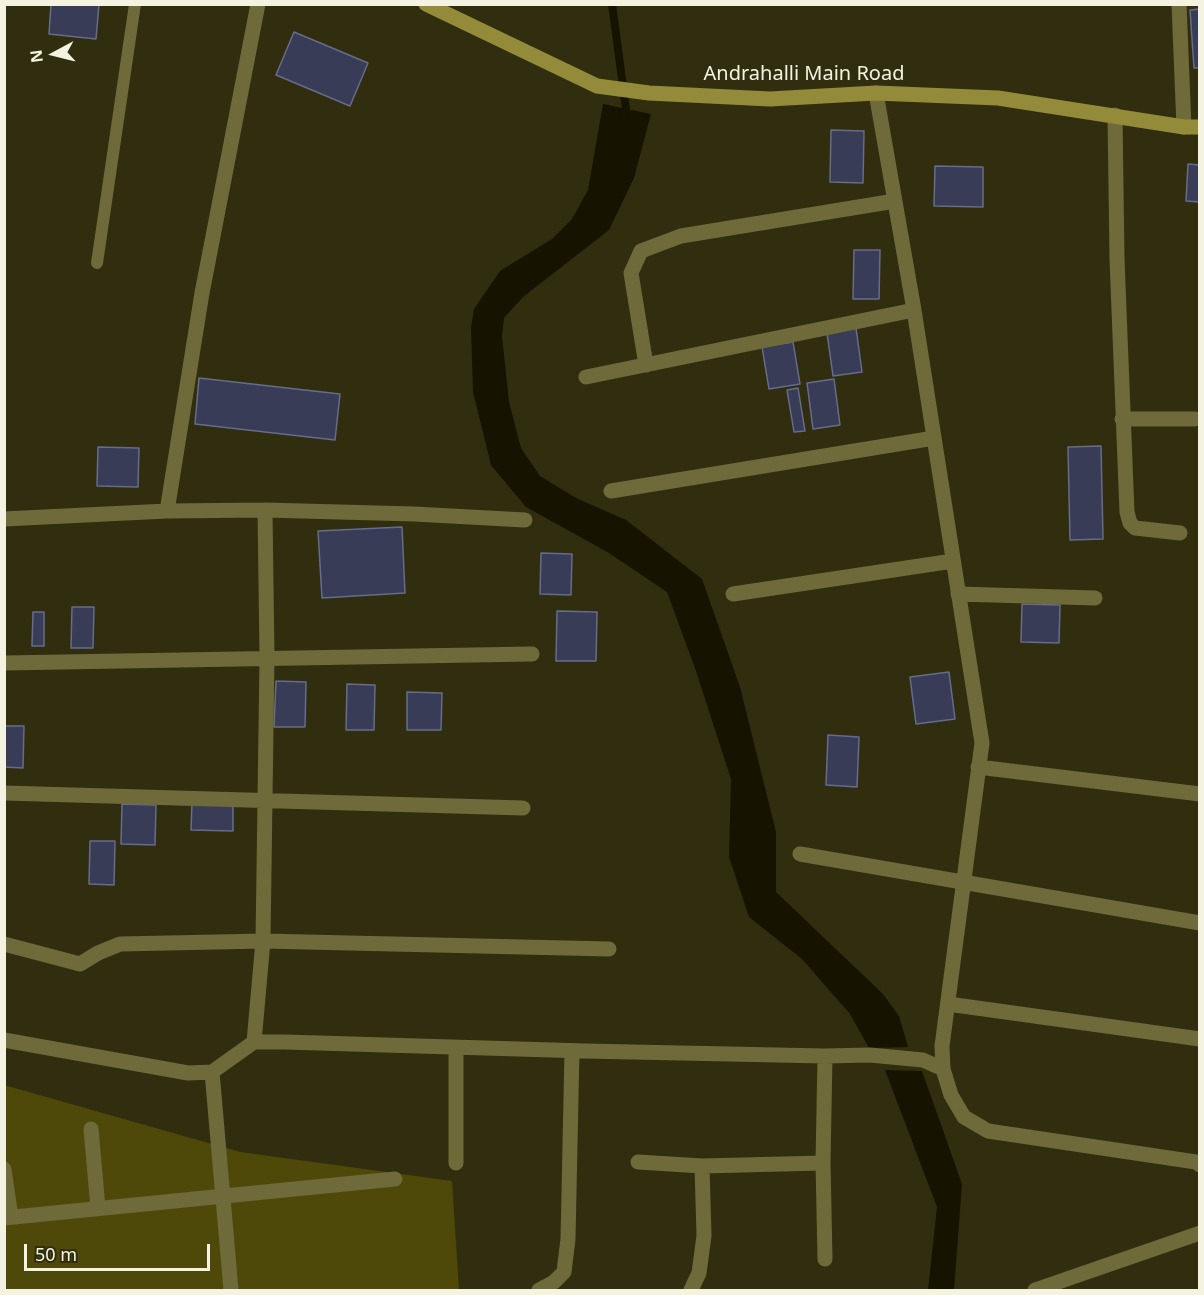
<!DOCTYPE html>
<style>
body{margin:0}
#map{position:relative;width:1204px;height:1295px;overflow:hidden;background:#312e0f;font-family:"Noto Sans",sans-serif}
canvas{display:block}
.frame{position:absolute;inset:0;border:6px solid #f4f3e1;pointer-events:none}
.north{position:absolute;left:24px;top:24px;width:60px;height:60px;-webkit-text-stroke:4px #312e0f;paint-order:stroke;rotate:263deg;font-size:16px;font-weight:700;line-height:24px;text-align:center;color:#f4f3e1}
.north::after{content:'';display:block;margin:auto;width:21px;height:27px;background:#f4f3e1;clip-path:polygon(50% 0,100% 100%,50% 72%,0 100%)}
.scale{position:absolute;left:24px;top:1244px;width:186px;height:27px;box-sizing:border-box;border:3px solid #f4f3e1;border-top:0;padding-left:8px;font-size:18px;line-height:21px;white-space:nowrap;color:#f4f3e1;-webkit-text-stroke:4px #312e0f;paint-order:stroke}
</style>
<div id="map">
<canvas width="1204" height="1295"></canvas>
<div class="frame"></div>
<div class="north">N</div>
<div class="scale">50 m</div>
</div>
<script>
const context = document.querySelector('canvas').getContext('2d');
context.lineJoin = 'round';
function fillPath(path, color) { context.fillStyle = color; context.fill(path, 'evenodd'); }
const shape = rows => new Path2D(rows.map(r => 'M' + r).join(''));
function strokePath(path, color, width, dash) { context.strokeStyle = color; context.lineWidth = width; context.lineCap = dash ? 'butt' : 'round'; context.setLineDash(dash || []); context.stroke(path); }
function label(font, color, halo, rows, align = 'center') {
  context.font = font + ' "Noto Sans",sans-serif'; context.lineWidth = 6; context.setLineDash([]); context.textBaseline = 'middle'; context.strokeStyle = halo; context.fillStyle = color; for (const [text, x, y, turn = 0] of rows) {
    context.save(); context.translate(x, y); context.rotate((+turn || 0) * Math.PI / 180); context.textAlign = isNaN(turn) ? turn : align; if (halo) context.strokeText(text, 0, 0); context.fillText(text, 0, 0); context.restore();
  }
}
const green = shape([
 [4,1085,240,1152,452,1181,459,1290,5,1290]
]);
const water = shape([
 [603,104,651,114,634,178,609,230,523,297,504,318,502,336,509,402,521,448,540,476,576,498,626,520,702,579,740,687,776,832,776,892,883,994,899,1016,908,1047,869,1048,850,1014,802,959,749,917,729,857,731,779,696,671,667,592,609,553,526,507,491,465,473,392,471,328,474,309,500,271,552,239,572,219,588,190],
 [885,1070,922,1071,962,1184,954,1290,928,1290,937,1207]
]);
const stream = shape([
 [612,4,626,109,624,118]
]);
const building = shape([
 [51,4,99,4,96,39,49,34,51,4],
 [1200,9,1200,68,1194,68,1190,10,1200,9],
 [294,32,368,63,350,106,276,75,294,32],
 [831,130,864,131,863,183,830,182,831,130],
 [1188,164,1200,165,1200,202,1186,201,1188,164],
 [935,166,983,167,983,207,934,206,935,166],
 [854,250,880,250,879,299,853,299,854,250],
 [856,328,862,372,833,376,827,333,856,328],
 [793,342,800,384,769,389,762,347,793,342],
 [199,378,340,394,335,440,195,424,199,378],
 [834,379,840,425,813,429,807,383,834,379],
 [798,388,805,431,794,432,787,390,798,388],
 [1101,446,1103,539,1070,540,1068,447,1101,446],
 [98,447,139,448,138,487,97,486,98,447],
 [402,527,405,593,322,598,318,531,402,527],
 [541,553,572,554,571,595,540,594,541,553],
 [1022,604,1060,605,1059,643,1021,642,1022,604],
 [72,607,94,607,93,648,71,648,72,607],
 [557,611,597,612,596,661,556,661,557,611],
 [33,612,44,612,44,646,32,646,33,612],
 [949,672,955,719,916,724,910,677,949,672],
 [276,681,306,682,305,727,274,727,276,681],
 [347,684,375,685,374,730,346,730,347,684],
 [407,692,442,693,441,730,407,730,407,692],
 [4,726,24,726,23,768,4,767,4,726],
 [828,735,859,737,857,787,826,785,828,735],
 [192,802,233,803,233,831,191,830,192,802],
 [122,804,156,805,155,845,121,844,122,804],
 [90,841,115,841,114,885,89,884,90,841]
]);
const lane = shape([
 [97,263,135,4]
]);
const street = shape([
 [1179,4,1184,127],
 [876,93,914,310,982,743,942,1046,943,1069,951,1095,964,1117,988,1131,1196,1162,1200,1165],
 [1115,115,1117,259,1127,512,1130,523,1135,528,1180,533],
 [646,365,631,273,641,251,681,236,895,201],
 [586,377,914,310],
 [1122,419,1195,419],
 [611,491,934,438],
 [167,511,265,510,414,514,525,520],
 [4,519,167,511,202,293,258,4],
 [733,594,953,561],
 [958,594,1095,598],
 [4,663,532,654],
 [978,767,1200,794],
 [4,793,523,808],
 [800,854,1200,923],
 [4,944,80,964,98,953,120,944,263,941,609,949],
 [948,1004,1200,1039],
 [4,1040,188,1073,212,1072,254,1042,285,1042,585,1051,825,1056,870,1055,923,1060,943,1069],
 [254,1042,263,941,267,657,265,510],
 [825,1056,823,1163,825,1259],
 [212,1072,231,1290],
 [91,1129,98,1208],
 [638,1162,702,1166,823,1163],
 [456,1163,456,1048],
 [4,1169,11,1217],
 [4,1218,395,1179],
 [539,1290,554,1282,564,1272,568,1239,572,1051],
 [691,1290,699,1273,704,1236,702,1166],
 [1035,1290,1200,1233]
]);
const secondary = shape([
 [426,4,597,86,649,93,770,99,876,93,998,98,1184,127,1200,127]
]);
const streetNames = [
 ["Andrahalli Main Road",804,74]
];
fillPath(green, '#4f4909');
fillPath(water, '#161301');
strokePath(stream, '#161301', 8);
fillPath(building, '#383c57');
strokePath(building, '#666c8a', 1.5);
strokePath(lane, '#6e6a3a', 12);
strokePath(street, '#6e6a3a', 15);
strokePath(secondary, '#938b3a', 15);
label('20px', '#f4f3e1', '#312e0f', streetNames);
</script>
